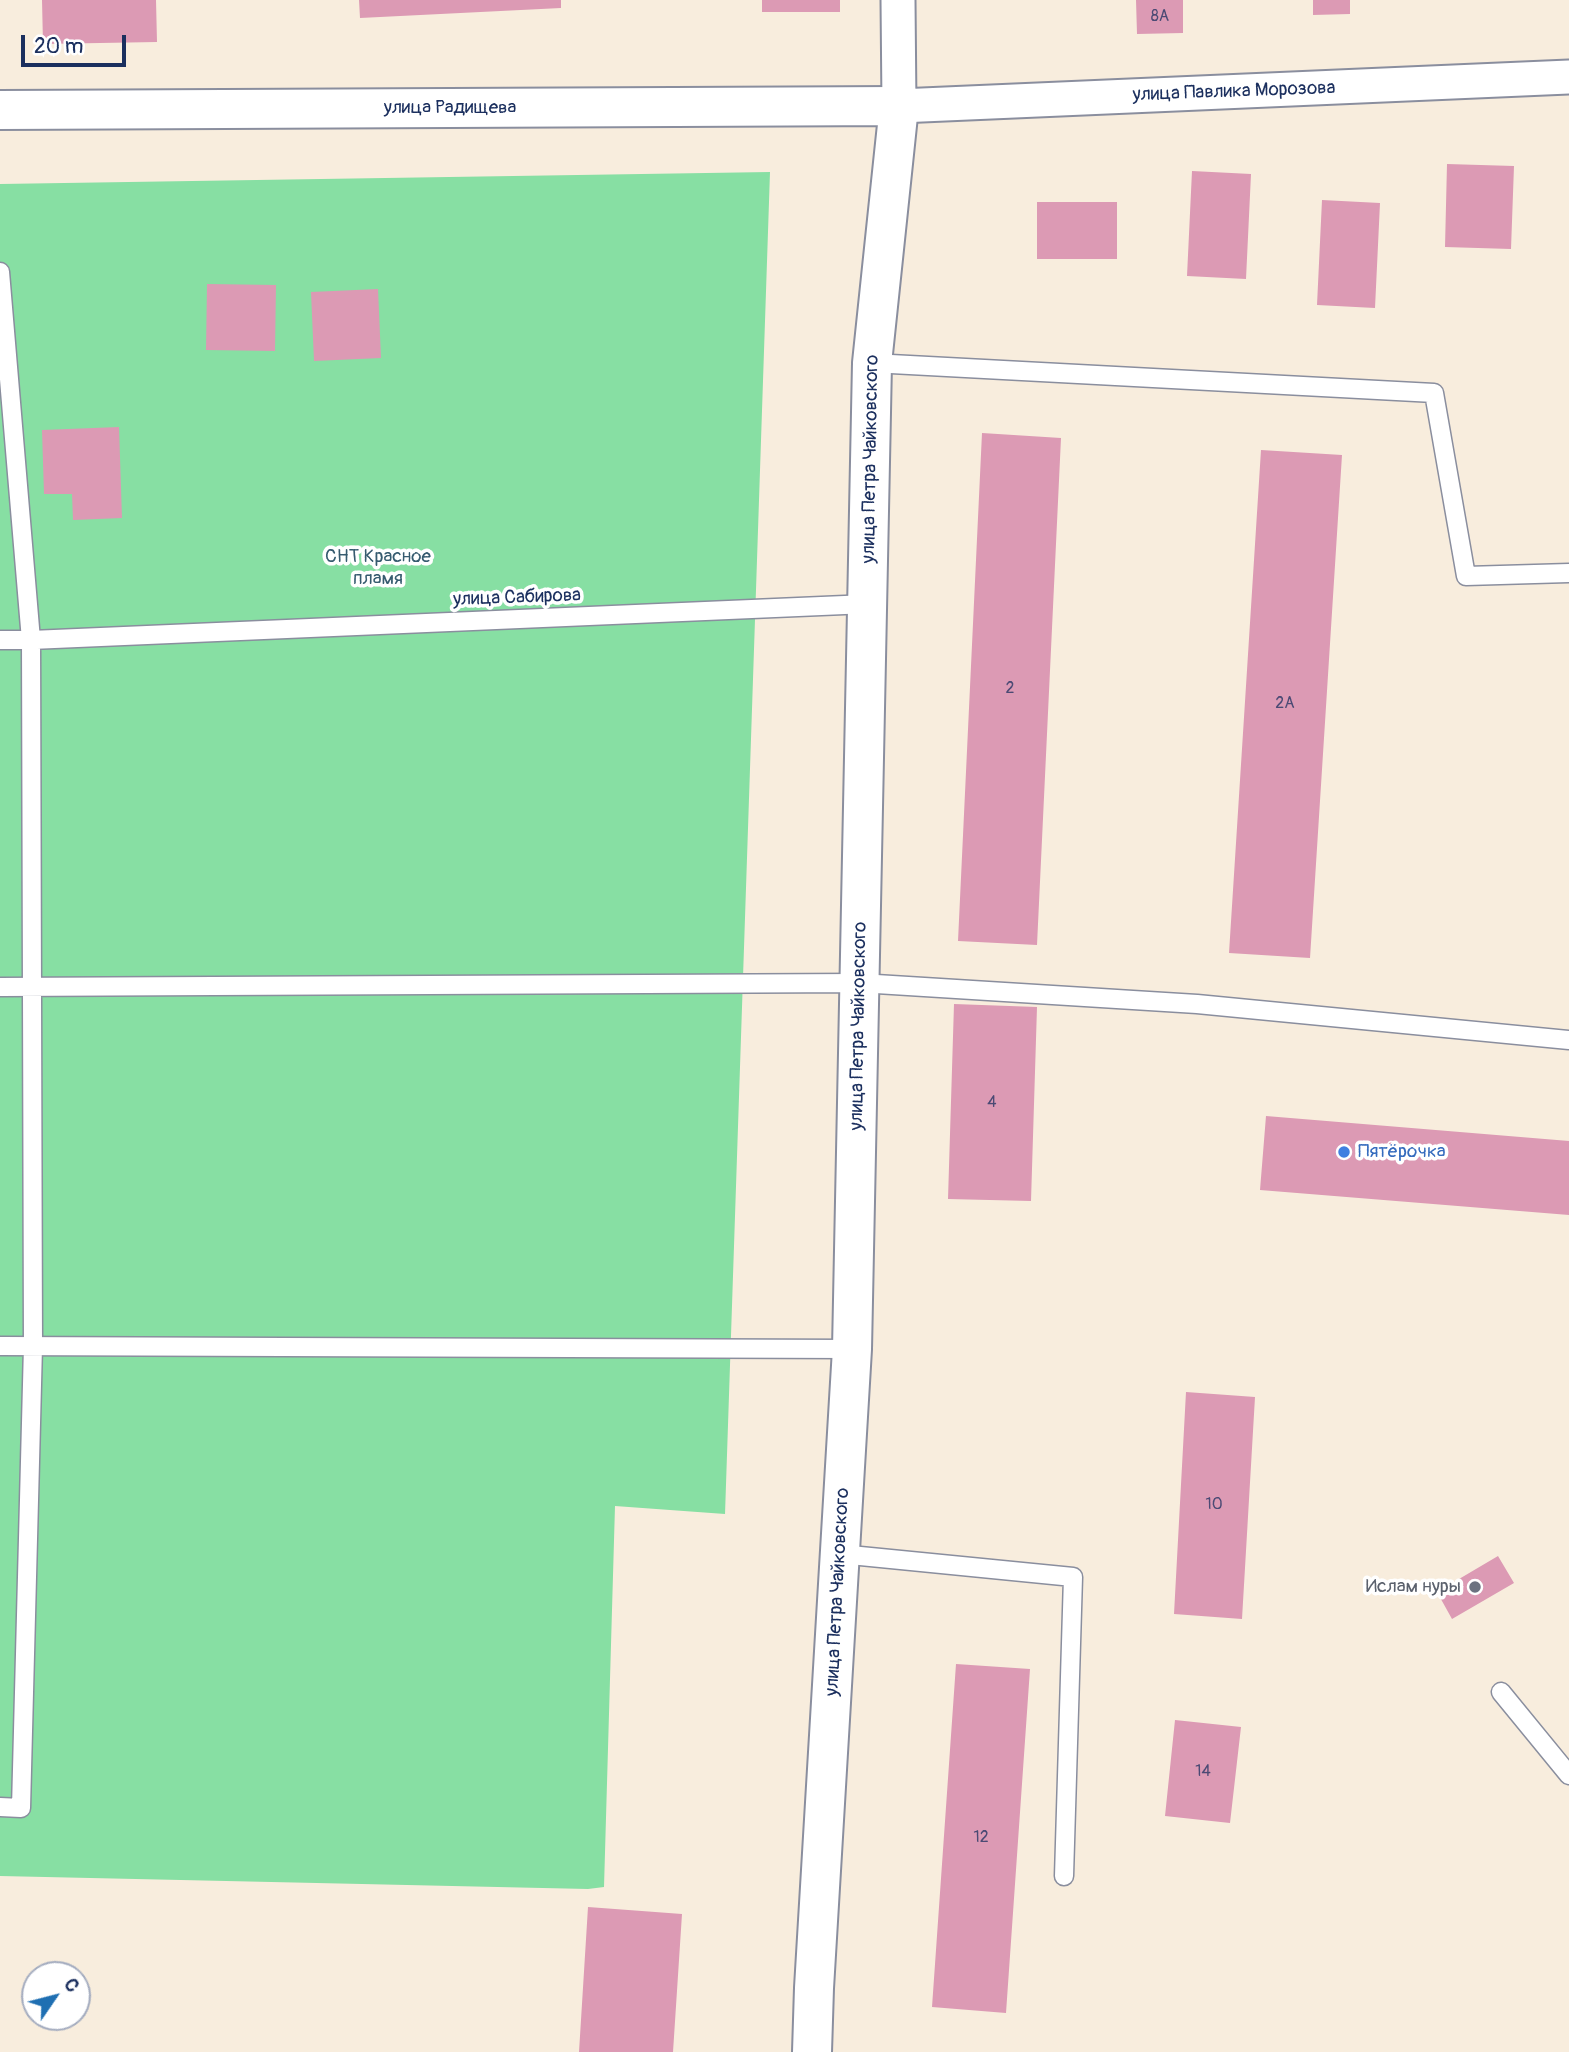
<!DOCTYPE html>
<meta charset="utf-8">
<style>
body{margin:0}
#map{position:relative;width:1569px;height:2052px;overflow:hidden;background:#f8eddd;font-family:Pangolin,sans-serif}
canvas{display:block}
.north{position:absolute;left:21px;top:1961px;width:70px;height:70px;box-sizing:border-box;background:#fff;border:2px solid #a4acbf;border-radius:50%;rotate:55deg;font-size:19px;font-weight:700;line-height:28px;text-align:center;color:#1b2f5e}
.north::after{content:'';display:block;margin:auto;width:24px;height:32px;background:#1f6fb2;clip-path:polygon(50% 0,100% 100%,50% 72%,0 100%)}
.scale{position:absolute;left:21px;top:35px;width:105px;height:32px;box-sizing:border-box;border:4px solid #1b2f5e;border-top:0;padding-left:9px;font-size:21px;line-height:24px;white-space:nowrap;color:#1b2f5e;-webkit-text-stroke:5px #fff;paint-order:stroke}
</style>
<div id="map">
<canvas width="1569" height="2052"></canvas>
<div class="north">С</div>
<div class="scale">20 m</div>
</div>
<script>
const context = document.querySelector('canvas').getContext('2d');
context.lineJoin = 'round';
function fillPath(path, color) { context.fillStyle = color; context.fill(path, 'evenodd'); }
const shape = rows => new Path2D(rows.map(r => 'M' + r).join(''));
function strokePath(path, color, width, dash) { context.strokeStyle = color; context.lineWidth = width; context.lineCap = dash ? 'butt' : 'round'; context.setLineDash(dash || []); context.stroke(path); }
function label(font, color, halo, rows, align = 'center') {
  context.font = font + ' Pangolin,sans-serif'; context.lineWidth = 7; context.setLineDash([]); context.textBaseline = 'middle'; context.strokeStyle = halo; context.fillStyle = color; for (const [text, x, y, turn = 0] of rows) {
    context.save(); context.translate(x, y); context.rotate((+turn || 0) * Math.PI / 180); context.textAlign = isNaN(turn) ? turn : align; if (halo) context.strokeText(text, 0, 0); context.fillText(text, 0, 0); context.restore();
  }
}
const green = shape([
 [770,172,725,1514,615,1506,604,1887,588,1889,0,1876,0,184]
]);
const building = shape([
 [42,0,156,0,157,42,43,44],
 [359,0,561,0,561,8,360,18],
 [762,0,840,0,840,12,762,12],
 [1136,0,1183,0,1183,33,1137,34],
 [1313,0,1350,0,1350,14,1313,15],
 [1447,164,1514,166,1511,249,1445,247],
 [1192,171,1251,174,1246,279,1187,276],
 [1322,200,1380,203,1375,308,1317,305],
 [1037,202,1117,202,1117,259,1037,259],
 [207,284,276,285,275,351,206,350],
 [378,289,381,358,314,361,311,292],
 [119,427,122,518,73,520,72,494,44,494,42,430],
 [982,433,1061,438,1037,945,958,941],
 [1261,450,1342,455,1310,958,1229,953],
 [954,1004,1037,1007,1031,1201,948,1199],
 [1266,1116,1569,1141,1569,1215,1260,1190],
 [1186,1392,1255,1397,1242,1619,1174,1614],
 [1498,1556,1514,1583,1452,1619,1437,1592],
 [956,1664,1030,1669,1006,2013,932,2007],
 [1175,1720,1241,1727,1230,1823,1165,1816],
 [588,1907,682,1914,673,2052,579,2052]
]);
const service = shape([
 [0,272,31,640,33,1346,21,1808,0,1807],
 [872,363,1434,393,1466,576,1569,573],
 [0,640,31,640,868,604],
 [0,987,860,983,1197,1004,1569,1040],
 [0,1346,852,1349],
 [840,1554,1073,1577,1064,1876],
 [1501,1692,1569,1775]
]);
const minor = shape([
 [898,0,899,106,1569,77]
]);
const tertiary = shape([
 [0,110,899,106,872,363,852,1349,814,1988,812,2052]
]);
const markers = [
 [1344,1152,7,"#3f7fe0"],
 [1475,1587,7,"#6b7280"]
];
const numberNames = [
 ["8А",1160,17],
 ["2",1010,689],
 ["2А",1285,704],
 ["4",992,1103],
 ["10",1214,1505],
 ["14",1203,1772],
 ["12",981,1838]
];
const streetNames = [
 ["улица Павлика Морозова",1234,92,-2],
 ["улица Радищева",450,108],
 ["улица Петра Чайковского",871,459,-89],
 ["улица Сабирова",517,598,-2],
 ["улица Петра Чайковского",859,1026,-89],
 ["улица Петра Чайковского",838,1592,-87]
];
const parkNames = [
 ["СНТ Красное",378,557],
 ["пламя",378,579]
];
const shopNames = [
 ["Пятёрочка",1358,1152]
];
const worshipNames = [
 ["Ислам нуры",1461,1587]
];
fillPath(green, '#87dfa3');
fillPath(building, '#dc9ab4');
strokePath(service, '#8a8e9e', 21);
strokePath(minor, '#8a8e9e', 37);
strokePath(tertiary, '#8a8e9e', 42);
strokePath(service, '#fff', 18);
strokePath(minor, '#fff', 33);
strokePath(tertiary, '#fff', 38);
for (const [x, y, r, color] of markers) { const dot = new Path2D(); dot.arc(x, y, r, 0, 2 * Math.PI); context.fillStyle = color; context.fill(dot); strokePath(dot, '#fff', 2.5); }
label('16px', '#4b4a74', null, numberNames);
label('19px', '#1b2f5e', '#fff', streetNames);
label('19px', '#365b6f', '#fff', parkNames);
label('19px', '#366cbe', '#fff', shopNames, 'left');
label('19px', '#5b616d', '#fff', worshipNames, 'right');
</script>
